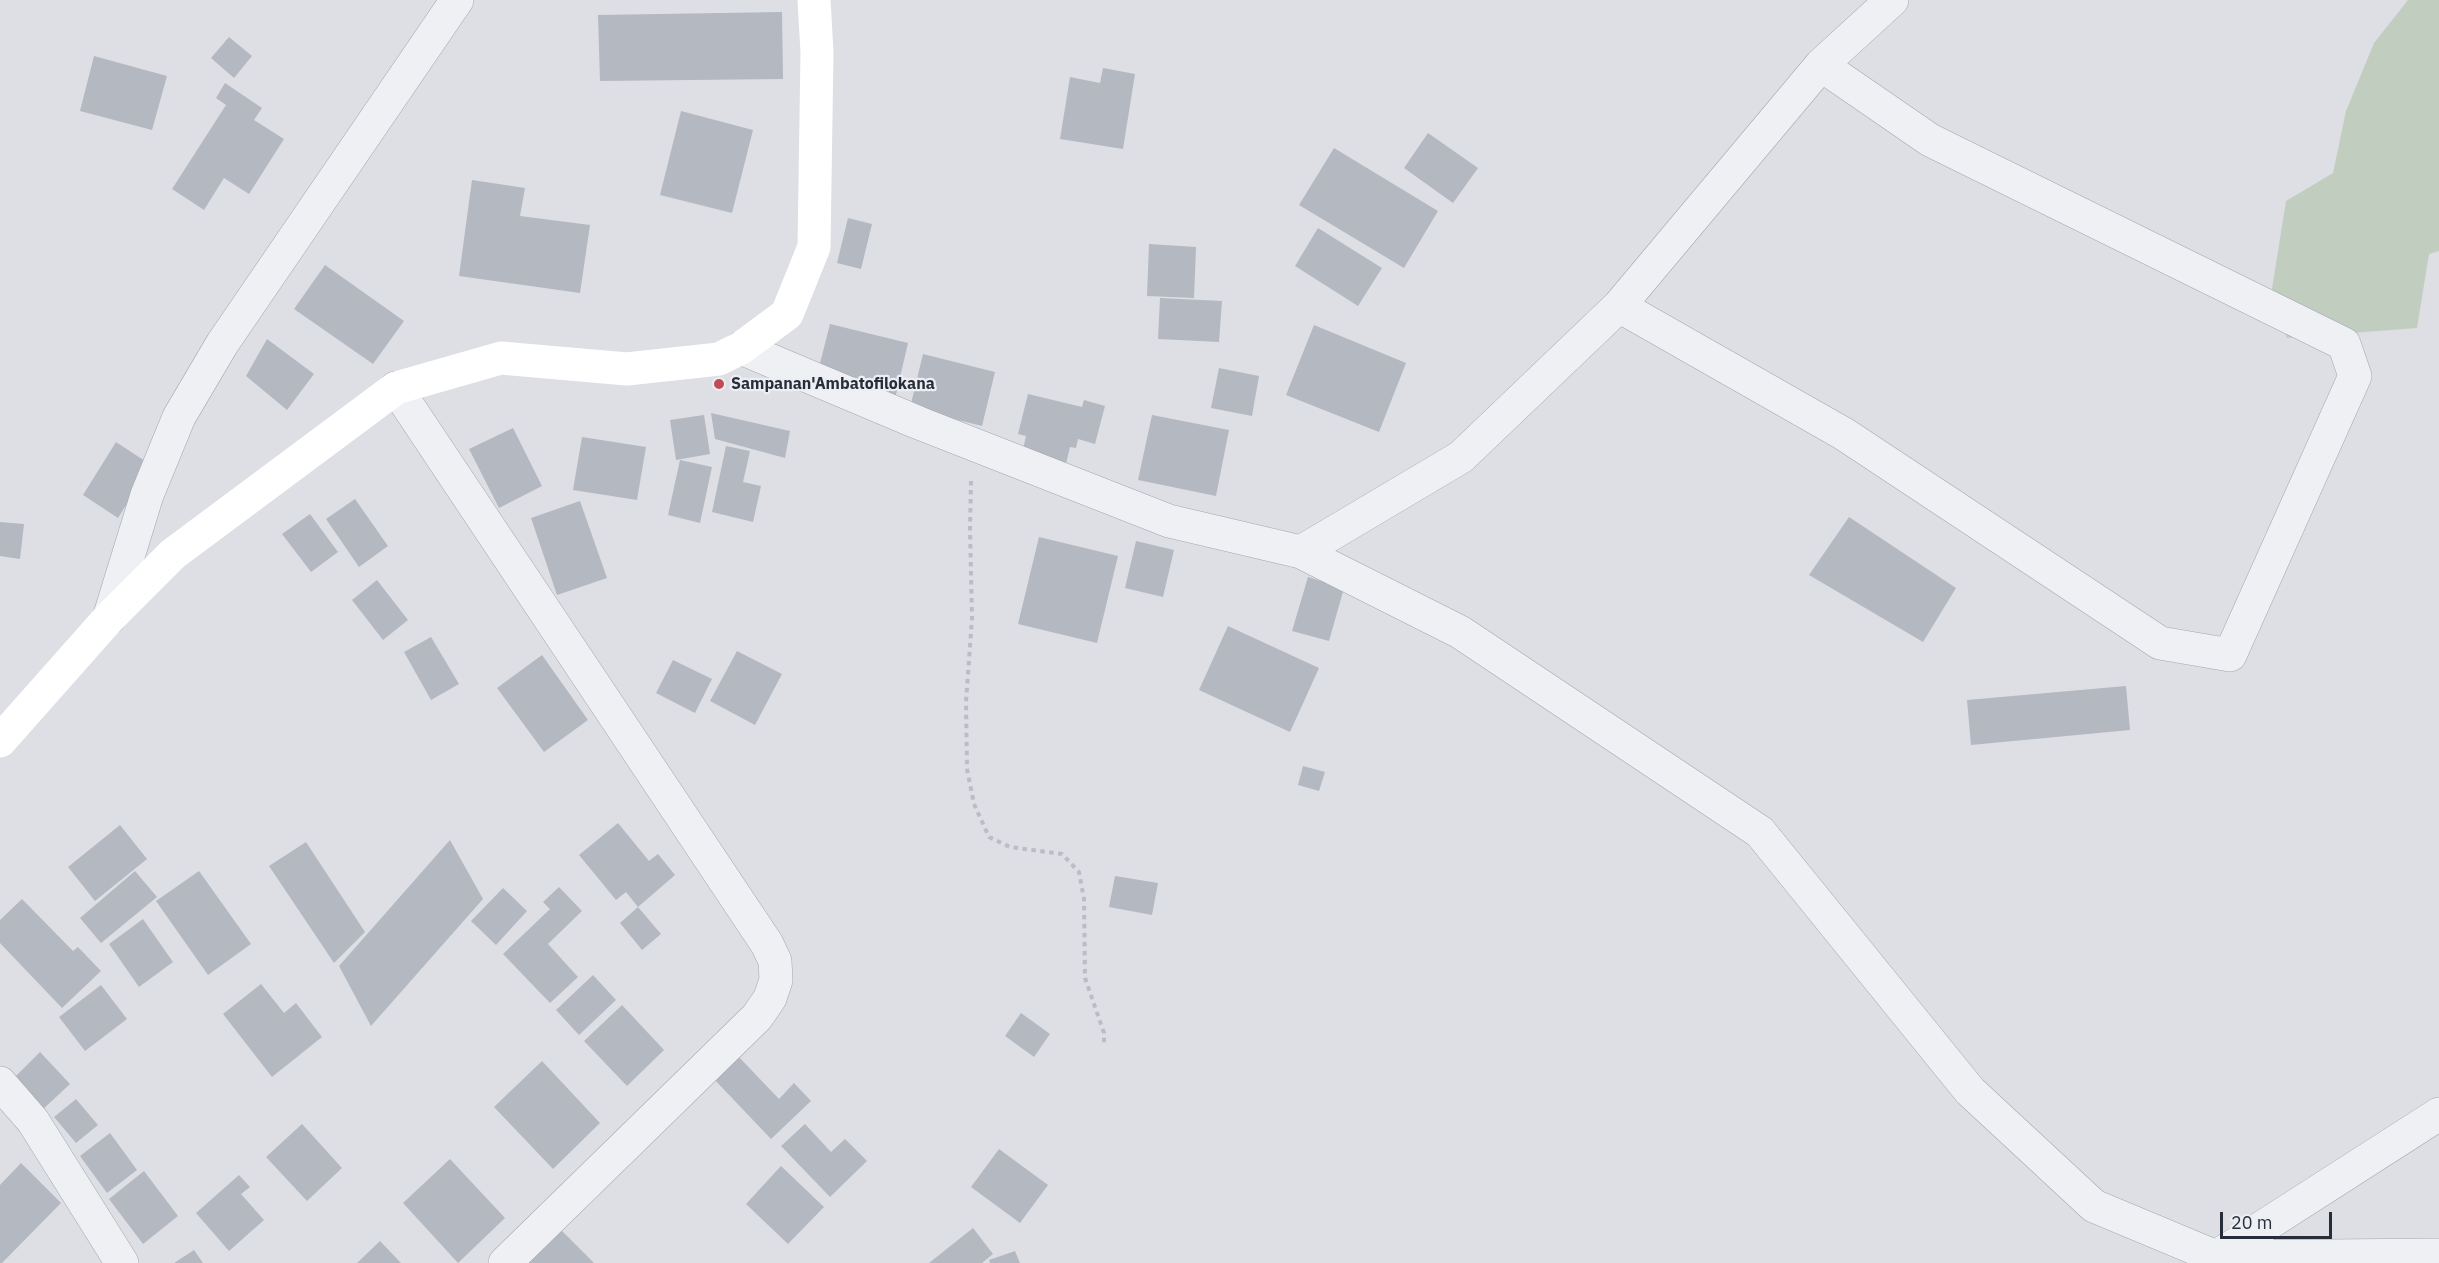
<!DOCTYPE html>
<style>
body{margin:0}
#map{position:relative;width:2439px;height:1263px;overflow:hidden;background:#dddfe5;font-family:"IBM Plex Sans",sans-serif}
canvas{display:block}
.scale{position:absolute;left:2220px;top:1212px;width:112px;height:27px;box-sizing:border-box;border:3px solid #282d3a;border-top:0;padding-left:8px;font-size:18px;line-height:21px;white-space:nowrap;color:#282d3a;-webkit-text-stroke:4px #eceef3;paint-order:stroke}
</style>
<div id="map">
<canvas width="2439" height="1263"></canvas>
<div class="scale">20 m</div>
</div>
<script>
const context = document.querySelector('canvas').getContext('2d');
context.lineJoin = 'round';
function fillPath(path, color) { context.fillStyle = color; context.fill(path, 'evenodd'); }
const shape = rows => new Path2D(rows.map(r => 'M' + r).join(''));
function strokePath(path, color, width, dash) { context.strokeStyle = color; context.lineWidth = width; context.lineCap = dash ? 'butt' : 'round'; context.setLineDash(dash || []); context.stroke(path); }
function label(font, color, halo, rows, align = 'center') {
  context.font = font + ' "IBM Plex Sans",sans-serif'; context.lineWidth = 4.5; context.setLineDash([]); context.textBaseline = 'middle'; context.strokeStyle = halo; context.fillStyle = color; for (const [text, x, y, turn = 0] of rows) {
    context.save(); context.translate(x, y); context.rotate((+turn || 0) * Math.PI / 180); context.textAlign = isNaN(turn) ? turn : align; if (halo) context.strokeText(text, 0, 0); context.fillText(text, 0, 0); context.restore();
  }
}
const green = shape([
 [2408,0,2439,0,2439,251,2429,254,2417,328,2287,338,2271,295,2286,201,2333,173,2346,111,2374,43]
]);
const building = shape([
 [782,12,783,79,600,81,598,15],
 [229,37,252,56,234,78,211,58],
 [94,56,167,76,152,130,80,111],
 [1103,68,1135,74,1123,149,1060,139,1070,77,1100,83],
 [225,83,262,108,254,120,284,139,249,194,224,178,204,210,172,189,226,105,216,98],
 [681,111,753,130,732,213,660,195],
 [1428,133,1478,168,1453,203,1404,168],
 [1334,148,1438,211,1404,268,1299,205],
 [472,180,525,188,520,216,590,225,580,293,459,276],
 [848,218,872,224,861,269,837,263],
 [1318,228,1382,268,1358,306,1295,266],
 [1149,244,1196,247,1194,298,1147,296],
 [325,265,404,321,373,364,294,309],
 [1160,298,1222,301,1219,342,1158,339],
 [830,324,908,343,895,399,816,379],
 [1314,325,1406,363,1379,432,1286,395],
 [267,339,314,374,287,410,246,376],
 [923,354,995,372,982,426,910,408],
 [1219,368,1259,376,1252,416,1211,408],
 [1028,394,1082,407,1084,400,1105,406,1095,444,1078,439,1076,448,1070,447,1064,472,1020,462,1026,436,1018,434],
 [711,413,790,431,785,458,715,439],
 [704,415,710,454,676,460,670,420],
 [1152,415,1229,430,1216,496,1138,480],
 [513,428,542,486,499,508,469,449],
 [582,437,646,447,637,500,573,490],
 [116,442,151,465,118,518,83,495],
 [726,446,750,451,743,482,761,486,753,522,712,512],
 [680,460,712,467,700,523,668,515],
 [355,499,388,546,359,567,326,519],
 [580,501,607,578,557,595,531,518],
 [310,514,338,552,311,572,282,534],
 [1849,517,1956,588,1923,642,1809,575],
 [0,522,24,524,20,559,0,556],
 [1039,537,1118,556,1097,643,1018,624],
 [1136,541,1174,550,1163,597,1125,588],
 [1308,577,1344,588,1329,641,1292,631],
 [377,580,408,620,383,640,352,600],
 [1228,626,1319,668,1290,732,1199,690],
 [431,637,459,684,431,700,404,652],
 [737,651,782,674,755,725,710,701],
 [542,655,588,720,544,752,497,688],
 [673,660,712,679,695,713,656,693],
 [2126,686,2130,730,1971,745,1967,700],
 [1303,766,1325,772,1319,791,1298,785],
 [618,823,649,861,658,854,675,875,638,907,626,892,616,900,579,855],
 [120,825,147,859,95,901,68,867],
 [450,840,483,899,371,1026,339,966],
 [306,842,365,932,334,963,269,866],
 [135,871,157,897,101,943,80,918],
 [199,871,251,944,208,975,156,901],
 [1115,876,1158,883,1152,915,1109,907],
 [559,887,582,911,548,944,578,977,550,1003,503,954,550,909,543,902],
 [503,888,527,911,496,945,471,921],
 [22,899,73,951,78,947,101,971,62,1008,0,943,0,920],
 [638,907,661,934,642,950,620,923],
 [143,919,173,962,139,987,109,944],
 [593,975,616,1000,579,1035,556,1010],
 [261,984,284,1013,296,1003,322,1037,272,1077,223,1014],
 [101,985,127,1019,85,1051,59,1017],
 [622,1005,664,1050,627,1086,584,1041],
 [1021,1013,1050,1034,1034,1057,1005,1036],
 [40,1052,70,1084,41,1111,12,1080],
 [737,1055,779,1099,794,1083,811,1101,771,1139,713,1078],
 [542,1061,600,1123,553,1169,494,1107],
 [76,1099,98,1125,76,1143,54,1117],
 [302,1124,342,1168,307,1201,266,1157],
 [805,1124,831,1152,845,1139,867,1161,830,1197,781,1146],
 [110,1133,137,1170,107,1193,80,1156],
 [999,1149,1048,1185,1020,1223,971,1187],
 [450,1159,505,1218,458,1263,403,1203],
 [21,1163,61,1203,2,1263,0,1263,0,1185],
 [781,1166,824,1207,788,1244,746,1204],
 [144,1171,178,1216,143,1244,109,1199],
 [239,1175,250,1187,241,1194,264,1220,229,1251,196,1213],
 [556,1225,594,1263,524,1263],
 [973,1228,993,1254,982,1263,929,1263],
 [380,1241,401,1263,357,1263],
 [194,1250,203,1263,174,1263],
 [1015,1251,1020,1263,990,1263,989,1260]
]);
const path = shape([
 [971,481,970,528,972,618,966,702,967,769,974,804,989,837,1010,847,1062,854,1079,872,1084,899,1085,978,1104,1033,1104,1044]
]);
const street = shape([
 [1619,306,1844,434,2160,643,2230,655,2355,376,2344,344,1930,140,1821,65],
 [741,348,919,423,1169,521,1301,552,1460,632,1760,832,1970,1091,2094,1206,2216,1257,2439,1114],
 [396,388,767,944,775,961,776,980,770,998,757,1017,505,1263],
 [1301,552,1461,457,1619,306,1821,65,1892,0],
 [109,618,147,495,179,417,222,344,457,0],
 [0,1083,33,1121,122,1263],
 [2216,1257,2439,1255]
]);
const secondary = shape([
 [0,741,109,618,173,554,396,388,501,358,627,369,719,359,741,348,787,314,814,247,817,52,814,0]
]);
const markers = [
 [719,384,6,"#c14b55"]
];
const poiNames = [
 ["Sampanan'Ambatofilokana",731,384]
];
fillPath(green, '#c1cebf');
fillPath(building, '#b4b8c1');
strokePath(street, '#a3a6ae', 34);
strokePath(path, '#bbbdc4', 4, [4.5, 4.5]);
strokePath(street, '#eff0f4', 33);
strokePath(secondary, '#fff', 33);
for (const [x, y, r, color] of markers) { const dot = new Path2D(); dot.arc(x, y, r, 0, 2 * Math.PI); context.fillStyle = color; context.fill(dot); strokePath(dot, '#eceef3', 2); }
label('bold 16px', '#282d3a', '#eceef3', poiNames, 'left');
</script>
